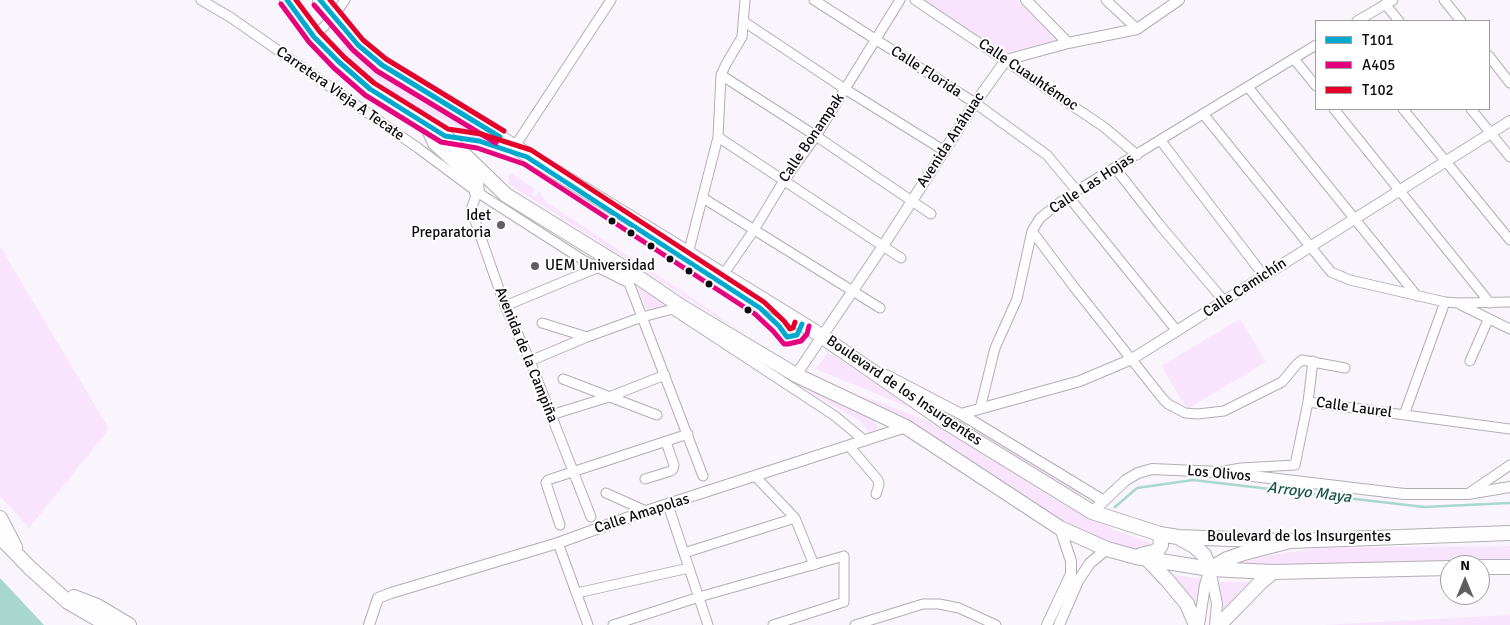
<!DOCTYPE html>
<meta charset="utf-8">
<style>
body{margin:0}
#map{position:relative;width:1510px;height:625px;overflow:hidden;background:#faf4fc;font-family:Signika,sans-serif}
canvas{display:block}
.legend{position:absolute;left:1315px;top:20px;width:175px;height:90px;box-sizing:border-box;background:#fff;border:1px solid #9f9da0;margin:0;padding:6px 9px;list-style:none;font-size:15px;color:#100b11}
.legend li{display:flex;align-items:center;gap:10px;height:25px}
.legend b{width:25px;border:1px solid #9f9da0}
.north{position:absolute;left:1440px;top:555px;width:50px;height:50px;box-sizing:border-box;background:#fff;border:1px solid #9f9da0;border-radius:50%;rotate:0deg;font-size:14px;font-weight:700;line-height:20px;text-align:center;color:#100b11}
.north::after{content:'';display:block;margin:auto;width:18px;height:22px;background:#625d63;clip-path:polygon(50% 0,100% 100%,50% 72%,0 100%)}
</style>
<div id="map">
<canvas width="1510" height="625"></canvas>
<ul class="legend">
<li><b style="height:6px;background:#00a9ce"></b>T101</li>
<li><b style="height:6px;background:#e5007d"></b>A405</li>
<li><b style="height:6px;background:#e4002b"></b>T102</li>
</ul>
<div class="north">N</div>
</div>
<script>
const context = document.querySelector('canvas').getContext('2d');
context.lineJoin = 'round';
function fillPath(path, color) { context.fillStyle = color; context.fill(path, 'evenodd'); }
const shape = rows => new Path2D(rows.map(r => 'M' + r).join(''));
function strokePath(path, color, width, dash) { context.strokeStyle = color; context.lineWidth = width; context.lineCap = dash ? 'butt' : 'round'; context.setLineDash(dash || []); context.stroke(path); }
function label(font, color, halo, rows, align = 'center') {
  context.font = font + ' Signika,sans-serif'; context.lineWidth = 4; context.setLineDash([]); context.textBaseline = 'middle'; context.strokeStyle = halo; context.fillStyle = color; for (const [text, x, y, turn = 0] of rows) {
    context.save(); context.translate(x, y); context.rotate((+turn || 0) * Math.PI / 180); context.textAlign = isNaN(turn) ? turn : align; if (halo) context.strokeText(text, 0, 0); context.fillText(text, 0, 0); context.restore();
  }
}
const green = shape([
 [922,0,1017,0,1052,36,1053,40,1052,42,1004,53],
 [344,45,350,46,470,125,490,142,475,139,439,117,425,112,395,94,342,51,341,48],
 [511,173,535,189,532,194,536,196,539,191,546,202,706,307,751,339,509,184,508,178],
 [0,246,109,429,29,528,0,496],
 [637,287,642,288,667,305,649,310,646,308],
 [1240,319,1266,362,1187,409,1161,366],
 [828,352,911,407,916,410,816,369],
 [796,380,872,417,878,428,876,430,869,432,860,421,795,383],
 [902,387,943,407,1081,491,1082,494,1081,500],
 [863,396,949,429,1064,505,1114,530,1151,543,1149,552,1101,541,1068,528],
 [1510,546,1510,562,1241,567,1235,564,1272,555,1320,548],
 [1166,574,1205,579,1198,615],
 [1219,582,1258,582,1221,616,1222,599],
 [1510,615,1510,625,1324,625]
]);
const water = shape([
 [0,578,44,625,0,625]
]);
const stream = shape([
 [1115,507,1137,488,1193,480,1424,507,1510,503]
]);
const minor = shape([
 [201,0,230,17,418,148,477,192,583,260,629,283],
 [814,0,975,103,1047,155,1077,191],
 [915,0,1104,127,1137,155],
 [1106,0,1137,29],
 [1444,0,1461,21],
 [1385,4,1399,21],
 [743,21,845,89,943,150],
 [1357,21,1393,0],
 [314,37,333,17,345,0],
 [1489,56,1510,83],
 [1294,59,1316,86],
 [721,75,816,136,931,214],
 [1248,87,1417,296],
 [1334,109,1490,303],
 [1403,109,1510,240],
 [1471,109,1510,157],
 [1204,115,1331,272,1350,280,1445,302,1459,303,1510,302],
 [718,137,901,258],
 [1161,141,1264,276],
 [515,146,611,0],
 [1115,168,1159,224,1224,301],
 [477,192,471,210,473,215,505,306,530,361,591,517],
 [1068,196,1177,331],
 [703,198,880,308],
 [1032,231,1074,287,1163,399,1168,404,1185,413,1198,414,1224,411,1282,382,1297,364,1302,360,1345,368],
 [688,254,718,137,721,75,726,64,742,37,745,0],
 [723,275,754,230,783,182,816,136,900,0],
 [629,278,629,283,703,476],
 [1461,305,1510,329],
 [505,306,599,267],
 [672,309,835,416,865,441],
 [542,323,587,337],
 [530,361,587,337,642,317,677,308],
 [1470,361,1488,320],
 [563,379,657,415],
 [1308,402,1510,429],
 [980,409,995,348,1017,299,1032,231,1040,218,1068,196,1316,45],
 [551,415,609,397,665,375],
 [1404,415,1445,302],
 [849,446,878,480,879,485,876,494],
 [1224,471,1241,468,1295,465,1308,402,1313,361],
 [755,476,795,518,814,565],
 [645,479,671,471,673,469,674,465,666,442],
 [606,493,646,511],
 [1469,493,1510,465],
 [668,505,708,625],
 [560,525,546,483,548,480,688,434],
 [558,543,588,625],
 [684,553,795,518],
 [577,593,689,568],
 [613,625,699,597,844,556,844,602,773,625],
 [855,625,923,604,939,604,959,608,996,625]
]);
const tertiary = shape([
 [1026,0,1068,43],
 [796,375,883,246,975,103,1006,60,1068,43,1137,29,1179,0],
 [886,375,961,414,1104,501],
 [961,414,1080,381,1132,359,1510,121],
 [1092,512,1126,480,1138,473,1152,469,1219,472,1404,494,1468,494,1510,487],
 [1210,569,1217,604,1215,625],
 [369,625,378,598,391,593,558,543,646,511,906,427],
 [1047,625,1071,574,1071,561,1060,528],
 [1059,625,1078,581,1090,563,1107,549],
 [1199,625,1205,585,1210,569]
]);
const primary = shape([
 [287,0,314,37,339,62,370,89,445,136,506,195,629,271,682,307,796,375,906,427,1060,528,1107,549,1136,557,1210,569],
 [320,0,358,45,382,65,814,331,944,421,1092,512,1160,534,1178,537,1285,541],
 [426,123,435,143,468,173,476,183,477,192],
 [1181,539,1194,546,1204,555,1210,569],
 [1141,555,1157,551,1161,545,1160,534],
 [1146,558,1168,581,1187,604,1196,625]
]);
const trunk = shape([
 [0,518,15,547],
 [0,537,30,568,68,602,108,625],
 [1480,567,1510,567],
 [1210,569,1227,559,1244,553,1290,541,1510,533],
 [1210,569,1273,572,1450,568],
 [74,597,97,606,129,625],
 [1219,625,1261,582,1273,572]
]);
const bus1 = shape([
 [287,0,314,37,339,62,370,89,445,136,479,141,527,157,760,308,779,326,787,337,797,335,802,324],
 [320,0,358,45,382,65,500,137]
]);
const bus2 = shape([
 [281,4,309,42,334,68,365,95,441,142,477,148,524,164,755,314,773,331,784,344,788,344,801,341,807,334,809,326],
 [314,5,353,50,377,71,496,143]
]);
const bus3 = shape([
 [296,0,320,32,344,57,374,83,448,129,481,134,531,150,764,302,784,321,790,329,793,328,795,322],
 [330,0,363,40,386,59,504,131]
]);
const markers = [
 [612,221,4.5,"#100b11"],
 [501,225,5,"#625d63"],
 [631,233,4.5,"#100b11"],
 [651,246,4.5,"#100b11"],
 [670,259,4.5,"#100b11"],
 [535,266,5,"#625d63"],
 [689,271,4.5,"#100b11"],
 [709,284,4.5,"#100b11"],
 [748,310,4.5,"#100b11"]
];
const streetNames = [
 ["Calle Florida",926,72,33],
 ["Calle Cuauhtémoc",1028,75,34],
 ["Carretera Vieja A Tecate",340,94,35],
 ["Calle Bonampak",812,138,-56],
 ["Avenida Anáhuac",951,140,-57],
 ["Calle Las Hojas",1092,184,-33],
 ["Calle Camichín",1245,288,-33],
 ["Avenida de la Campiña",526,355,68],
 ["Boulevard de los Insurgentes",904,391,34],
 ["Calle Laurel",1354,408,8],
 ["Los Olivos",1219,474,5],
 ["Calle Amapolas",642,514,-18],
 ["Boulevard de los Insurgentes",1299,537]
];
const poiNames = [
 ["Idet",491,216],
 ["Preparatoria",491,233],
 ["UEM Universidad",545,266,"left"]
];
const waterNames = [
 ["Arroyo Maya",1309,493,7]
];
fillPath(green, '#f8e4fd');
fillPath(water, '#a7d7cd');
strokePath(stream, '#a7d7cd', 2.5);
strokePath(minor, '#b3aeb4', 11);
strokePath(tertiary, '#b3aeb4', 12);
strokePath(primary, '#b3aeb4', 16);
strokePath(trunk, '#b3aeb4', 16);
strokePath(minor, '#fefdff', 9);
strokePath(tertiary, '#fefdff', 10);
strokePath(primary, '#fefdff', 14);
strokePath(trunk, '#fefdff', 14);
strokePath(bus1, '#00a9ce', 5);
strokePath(bus2, '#e5007d', 5);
strokePath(bus3, '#e4002b', 5);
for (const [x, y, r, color] of markers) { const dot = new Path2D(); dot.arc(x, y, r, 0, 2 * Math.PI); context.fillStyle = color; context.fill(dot); strokePath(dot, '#fff', 2); }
label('15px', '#100b11', '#fff', streetNames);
label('15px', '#100b11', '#fff', poiNames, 'right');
label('italic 16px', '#1e574c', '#fff', waterNames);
</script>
